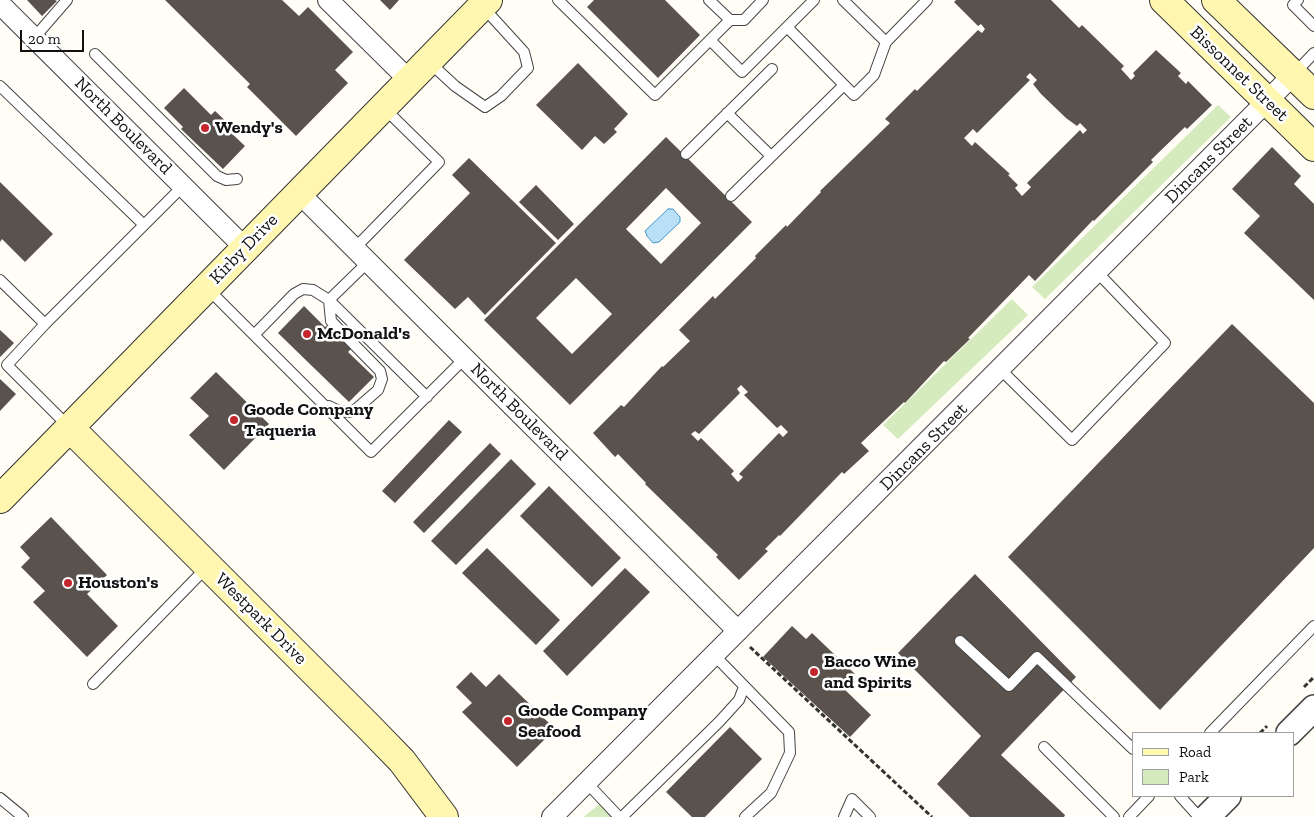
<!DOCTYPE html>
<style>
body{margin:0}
#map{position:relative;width:1314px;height:817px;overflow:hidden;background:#fffdf5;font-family:"Zilla Slab",serif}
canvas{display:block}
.legend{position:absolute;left:1132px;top:732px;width:162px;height:65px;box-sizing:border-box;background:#fff;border:1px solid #a0a0a0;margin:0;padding:6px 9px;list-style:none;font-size:15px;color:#111}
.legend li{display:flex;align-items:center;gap:10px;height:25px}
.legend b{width:25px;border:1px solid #a0a0a0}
.scale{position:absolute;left:20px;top:30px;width:64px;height:22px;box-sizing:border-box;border:2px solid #111;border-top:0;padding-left:6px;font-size:15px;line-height:18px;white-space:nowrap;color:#111;-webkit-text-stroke:4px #fff;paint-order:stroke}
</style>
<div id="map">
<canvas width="1314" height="817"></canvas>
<ul class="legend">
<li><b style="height:6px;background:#fff6b0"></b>Road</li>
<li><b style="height:14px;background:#d5ebbd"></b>Park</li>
</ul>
<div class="scale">20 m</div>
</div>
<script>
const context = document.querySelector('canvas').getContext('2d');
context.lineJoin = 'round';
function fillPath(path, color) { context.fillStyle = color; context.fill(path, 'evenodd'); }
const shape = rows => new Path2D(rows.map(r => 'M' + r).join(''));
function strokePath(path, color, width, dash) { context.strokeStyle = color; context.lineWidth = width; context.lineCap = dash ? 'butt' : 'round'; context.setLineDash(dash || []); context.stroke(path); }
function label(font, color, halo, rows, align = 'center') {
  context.font = font + ' "Zilla Slab",serif'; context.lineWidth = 5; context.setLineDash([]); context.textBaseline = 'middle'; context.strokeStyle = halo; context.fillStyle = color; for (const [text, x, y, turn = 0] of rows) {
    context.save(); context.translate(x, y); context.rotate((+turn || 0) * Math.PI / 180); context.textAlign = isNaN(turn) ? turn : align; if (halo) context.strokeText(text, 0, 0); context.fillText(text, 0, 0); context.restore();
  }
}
const green = shape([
 [1218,105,1231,117,1045,299,1032,287],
 [1012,299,1028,315,898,439,883,425],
 [600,804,612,817,583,817]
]);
const water = shape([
 [668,209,673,209,680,217,680,222,659,242,653,243,647,236,645,231,668,209]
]);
const building = shape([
 [27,0,55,0,57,1,42,16],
 [165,0,282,0,299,16,308,7,353,52,335,70,348,83,296,136,247,87,250,84],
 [380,0,399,0,390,10],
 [594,0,665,0,700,35,658,78,587,7],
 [956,0,1051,0,1079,28,1082,25,1124,66,1121,69,1131,80,1135,76,1133,73,1156,50,1181,73,1178,76,1186,84,1188,81,1212,105,1187,129,1185,127,1151,160,1153,162,1094,221,1093,220,1035,281,1029,275,968,338,970,339,946,362,944,361,905,403,904,402,861,443,869,451,844,474,842,472,780,536,779,535,765,549,768,551,739,580,716,557,718,555,645,484,646,483,618,454,615,457,593,433,621,405,624,407,662,366,663,367,690,341,679,330,713,296,715,299,756,258,755,256,786,225,787,227,821,192,820,191,890,123,885,119,915,89,917,91,978,30,982,33,985,29,981,24,978,26,954,2],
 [1030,73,1037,80,1033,84,1041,94,1066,118,1077,126,1080,123,1087,130,1083,134,1080,130,1027,183,1031,187,1022,196,1015,188,1018,185,1008,175,1010,174,975,142,972,146,964,138,973,129,977,133,1030,80,1026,77],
 [741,385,748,392,744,395,777,428,781,425,788,432,783,437,779,433,739,474,743,477,738,482,731,474,734,471,701,438,698,441,691,434,695,431,699,434,740,393,737,389],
 [578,63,628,114,614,129,617,132,604,144,595,136,582,150,536,105],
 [184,88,211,115,215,111,230,125,227,129,245,146,223,169,181,129,183,127,164,108],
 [666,137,752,222,570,405,484,320],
 [666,188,701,223,661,264,626,229],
 [576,278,612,314,572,354,536,318],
 [1272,147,1301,176,1294,184,1314,204,1314,300,1244,233,1260,216,1232,189],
 [469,158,556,243,485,315,468,297,455,309,404,260,470,193,452,175],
 [0,182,53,234,25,262,2,239,0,242],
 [536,185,574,224,558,240,519,202],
 [304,306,325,327,330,323,354,346,348,352,374,377,349,402,278,333],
 [1232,324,1314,403,1314,548,1160,710,1008,557],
 [0,330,14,343,0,357],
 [216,372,269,424,224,470,189,435,209,416,190,398],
 [0,379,16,394,0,411],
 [449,420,462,432,395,503,382,491],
 [490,443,501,454,424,533,413,522],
 [511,459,536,484,456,565,431,541],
 [549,486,621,558,592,587,520,516],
 [51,517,107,575,87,594,118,626,87,657,33,602,45,591,21,567,30,558,20,547],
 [487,548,560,620,536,645,462,573],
 [625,568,650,592,567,676,543,651],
 [975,574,1076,677,1001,755,1065,815,1064,817,970,817,937,784,981,736,898,653],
 [792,626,806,639,812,633,855,674,842,687,871,715,850,737,763,657],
 [471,672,486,687,499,674,555,729,517,767,462,712,472,703,456,687],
 [730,727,762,759,705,817,692,817,666,792]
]);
const path = shape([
 [750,647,932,817],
 [1304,687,1314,677],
 [1260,733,1267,726]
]);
const service = shape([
 [558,0,655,95,730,20,744,20,763,0],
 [709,0,730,20],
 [843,0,886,42,927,0],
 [1298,0,1293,5,1314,26],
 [787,27,854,95,874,75,886,42],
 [34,38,67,0],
 [710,40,742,72,814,0],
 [95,54,217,176,226,180,237,179],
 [429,62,455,86,485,107,501,96,528,68,524,52,483,7],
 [1294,74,1314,53],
 [0,86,144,225],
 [727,113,771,156],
 [686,154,772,69],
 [731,196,844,85],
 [355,248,439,162,383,107],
 [0,280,45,324],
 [207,288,371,452,465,358],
 [254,335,294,294,303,289,313,290,329,300,427,397],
 [1001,370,1072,440,1165,343,1097,272],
 [329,406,339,411,350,412,356,409,378,390,382,379,380,371,331,321,329,300,368,262],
 [69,427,7,365,45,324,183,186],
 [960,641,1009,686,1037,657,1133,749],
 [714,655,789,732,790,753,771,793,745,817],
 [93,684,207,567],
 [1210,733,1314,626],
 [1044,747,1114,817],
 [587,783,619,817],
 [1180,796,1199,817],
 [0,798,23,817],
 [622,817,719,722,739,700,744,687],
 [844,817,852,799,870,817],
 [1129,817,1149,796]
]);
const minor = shape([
 [328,0,409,80],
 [0,4,245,248],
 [299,193,738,631],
 [552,817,1293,75]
]);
const tertiary = shape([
 [1289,733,1314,708],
 [1207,817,1228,796]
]);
const secondary = shape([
 [1164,0,1314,147],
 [1216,0,1314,95],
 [70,428,369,727,402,761,444,817],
 [0,499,488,0]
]);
const markers = [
 [205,128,5,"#c4262e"],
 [307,334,5,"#c4262e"],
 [234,420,5,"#c4262e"],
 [68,583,5,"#c4262e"],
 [814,672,5,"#c4262e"],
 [508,721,5,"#c4262e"]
];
const streetNames = [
 ["Bissonnet Street",1239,74,44],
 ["North Boulevard",123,126,45],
 ["Dincans Street",1209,160,-45],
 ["Kirby Drive",244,249,-46],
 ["North Boulevard",519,412,45],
 ["Dincans Street",924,447,-45],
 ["Westpark Drive",261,619,45]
];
const poiNames = [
 ["Wendy's",215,128],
 ["McDonald's",317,334],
 ["Goode Company",244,410],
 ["Taqueria",244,431],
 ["Houston's",78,583],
 ["Bacco Wine",824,662],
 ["and Spirits",824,683],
 ["Goode Company",518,711],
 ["Seafood",518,732]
];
fillPath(green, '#d5ebbd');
fillPath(water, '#b9e0f7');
strokePath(water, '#3f96cf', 1);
fillPath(building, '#5a524d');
strokePath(service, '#444', 12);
strokePath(minor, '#444', 22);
strokePath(tertiary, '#444', 28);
strokePath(secondary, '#333', 30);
strokePath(path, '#333', 3, [5, 2.5]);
strokePath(service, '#fff', 10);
strokePath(minor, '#fff', 20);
strokePath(tertiary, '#fff', 25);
strokePath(secondary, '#fff6b0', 28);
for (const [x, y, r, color] of markers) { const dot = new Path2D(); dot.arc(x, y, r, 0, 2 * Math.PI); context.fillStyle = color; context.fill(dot); strokePath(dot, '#fff', 2); }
label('18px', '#111', '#fff', streetNames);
label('bold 18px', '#111', '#fff', poiNames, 'left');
</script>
